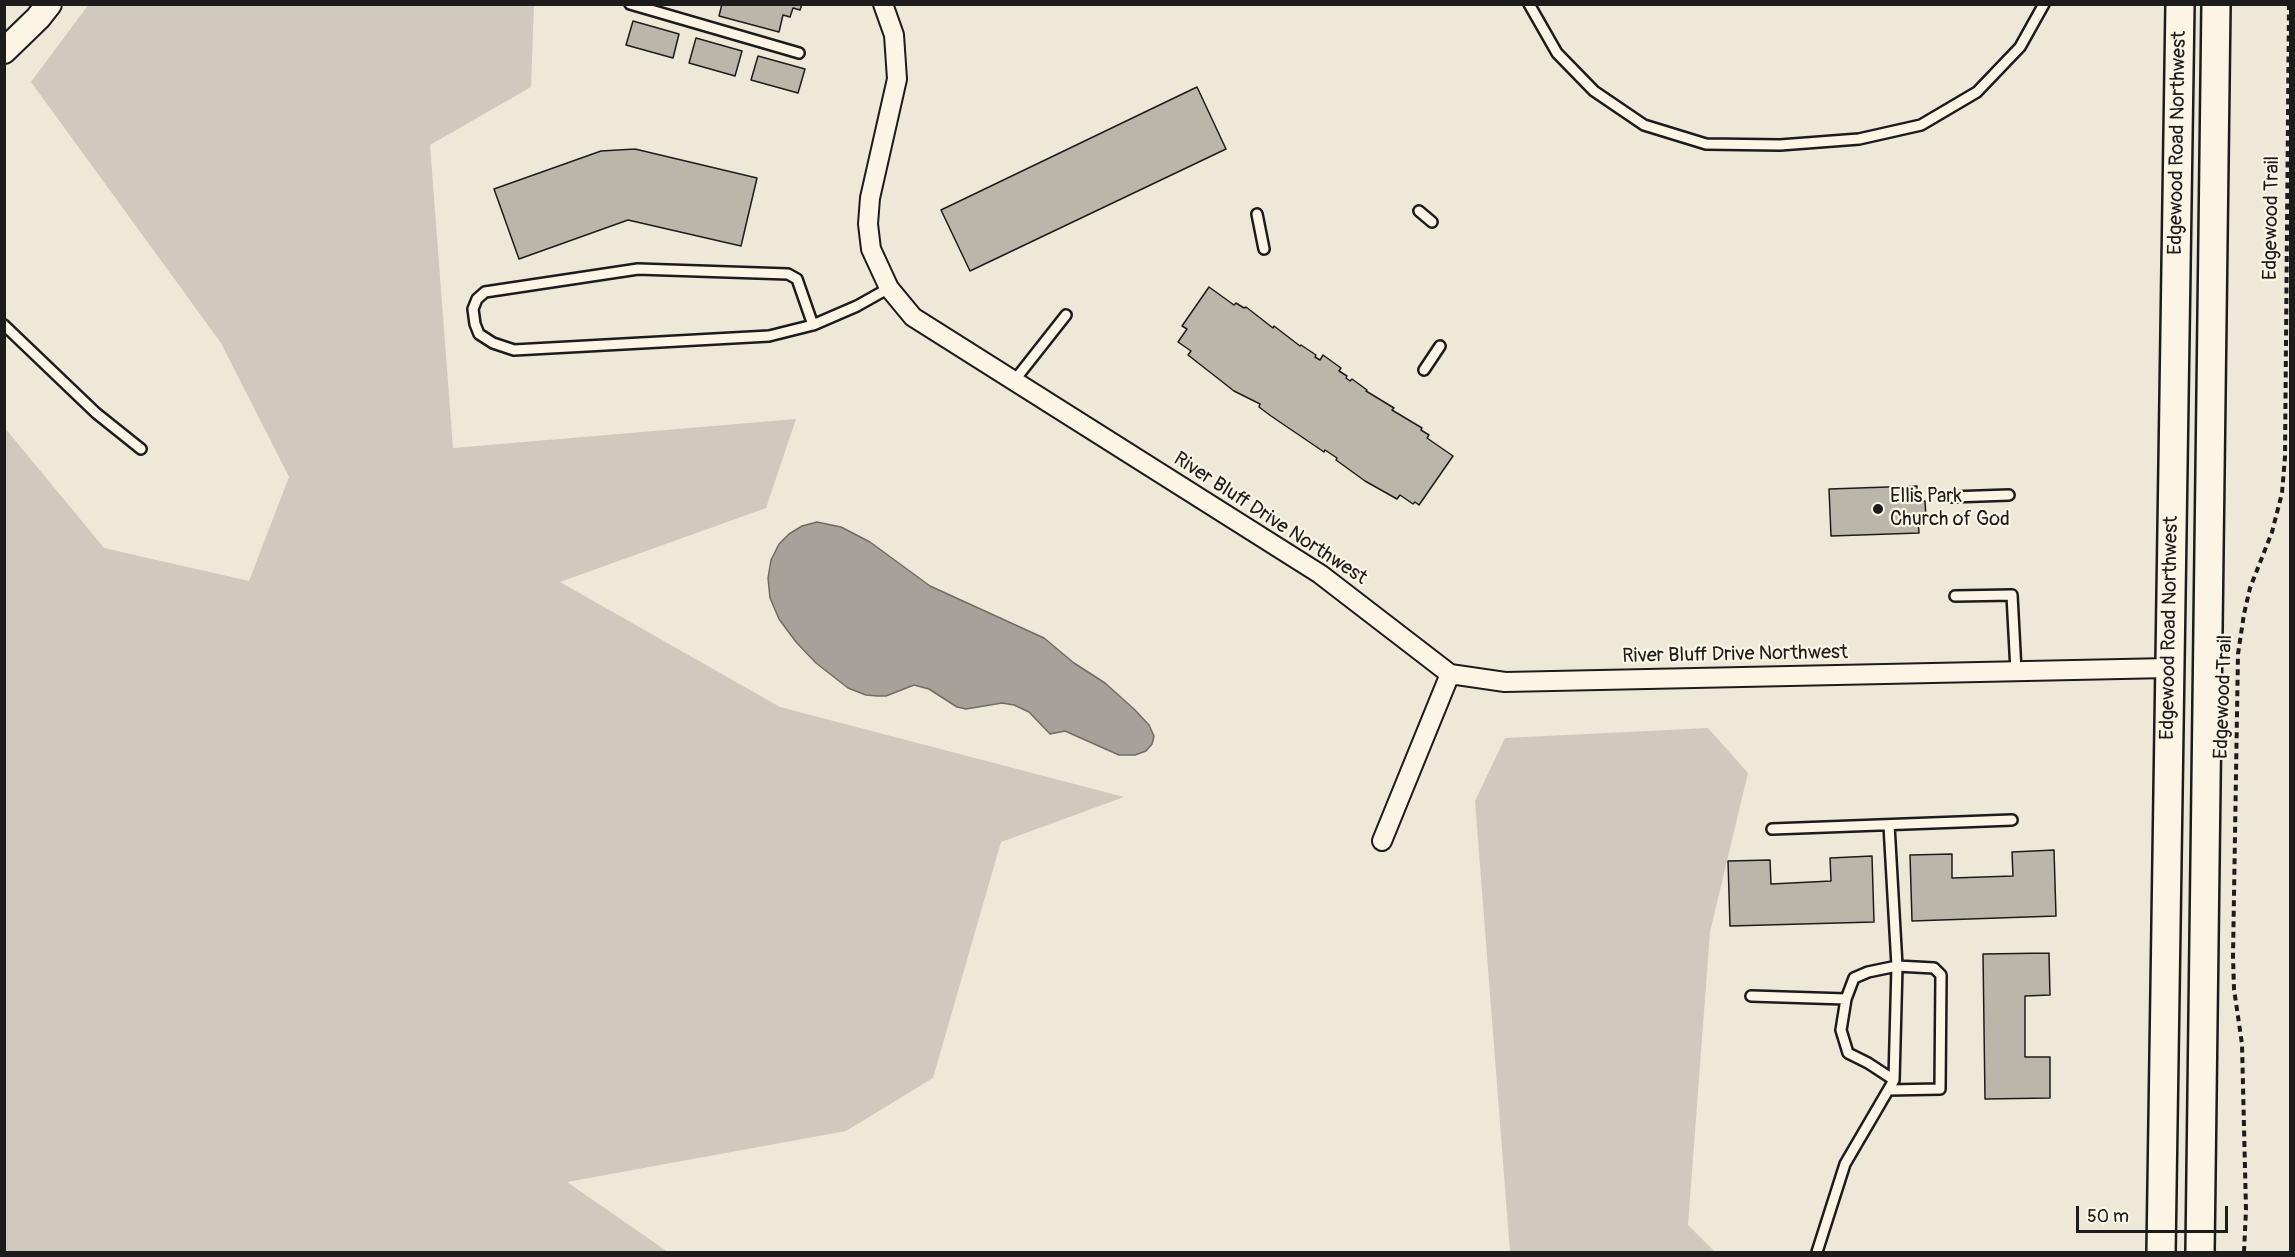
<!DOCTYPE html>
<style>
body{margin:0}
#map{position:relative;width:2295px;height:1257px;overflow:hidden;background:#eee8d9;font-family:Pangolin,sans-serif}
canvas{display:block}
.frame{position:absolute;inset:0;border:6px solid #1c1c1c;pointer-events:none}
.scale{position:absolute;left:2076px;top:1206px;width:152px;height:27px;box-sizing:border-box;border:3px solid #1c1c1c;border-top:0;padding-left:8px;font-size:18px;line-height:21px;white-space:nowrap;color:#1c1c1c;-webkit-text-stroke:4px #fcf5e5;paint-order:stroke}
</style>
<div id="map">
<canvas width="2295" height="1257"></canvas>
<div class="frame"></div>
<div class="scale">50 m</div>
</div>
<script>
const context = document.querySelector('canvas').getContext('2d');
context.lineJoin = 'round';
function fillPath(path, color) { context.fillStyle = color; context.fill(path, 'evenodd'); }
const shape = rows => new Path2D(rows.map(r => 'M' + r).join(''));
function strokePath(path, color, width, dash) { context.strokeStyle = color; context.lineWidth = width; context.lineCap = dash ? 'butt' : 'round'; context.setLineDash(dash || []); context.stroke(path); }
function label(font, color, halo, rows, align = 'center') {
  context.font = font + ' Pangolin,sans-serif'; context.lineWidth = 4.5; context.setLineDash([]); context.textBaseline = 'middle'; context.strokeStyle = halo; context.fillStyle = color; for (const [text, x, y, turn = 0] of rows) {
    context.save(); context.translate(x, y); context.rotate((+turn || 0) * Math.PI / 180); context.textAlign = isNaN(turn) ? turn : align; if (halo) context.strokeText(text, 0, 0); context.fillText(text, 0, 0); context.restore();
  }
}
const green = shape([
 [89,4,534,5,531,87,430,145,453,448,796,419,766,508,560,582,780,707,1124,797,1001,842,933,1078,846,1131,567,1182,668,1252,5,1252,5,428,104,548,249,581,289,477,221,343,31,82],
 [1708,728,1748,773,1710,932,1688,1225,1715,1252,1510,1252,1475,801,1505,738]
]);
const water = shape([
 [817,522,841,527,870,542,930,586,1044,638,1074,663,1105,683,1134,709,1149,725,1154,736,1152,744,1146,751,1135,755,1119,755,1065,731,1050,734,1029,712,1014,705,1002,703,966,709,957,707,929,689,914,685,886,696,878,696,866,695,848,688,816,663,796,642,779,619,770,598,768,578,771,560,779,544,789,534,802,526,817,522]
]);
const building = shape([
 [722,4,802,4,800,10,793,8,790,17,783,15,779,32,719,16,722,4],
 [633,21,679,34,673,58,626,45,633,21],
 [696,38,742,51,735,76,689,63,696,38],
 [758,56,805,69,798,93,751,80,758,56],
 [1197,87,1226,149,970,271,941,210,1197,87],
 [635,149,757,178,741,246,628,220,519,259,494,189,601,151,635,149],
 [1209,287,1234,305,1236,303,1244,308,1246,307,1273,328,1274,326,1300,346,1301,345,1316,355,1315,357,1320,360,1323,355,1341,368,1339,371,1347,376,1346,378,1350,381,1352,379,1367,390,1366,391,1394,408,1392,410,1422,428,1421,430,1429,435,1427,438,1453,456,1419,505,1415,502,1413,504,1400,495,1397,499,1365,481,1336,460,1337,458,1325,450,1324,452,1271,416,1259,407,1260,404,1234,391,1188,355,1191,351,1178,342,1187,329,1182,326,1209,287],
 [1917,486,1917,501,1925,501,1926,518,1918,518,1919,533,1831,536,1829,489,1917,486],
 [2054,850,2056,916,1912,921,1910,855,1952,854,1952,878,2013,876,2012,852,2054,850],
 [1872,856,1874,922,1730,926,1728,861,1770,860,1771,884,1831,881,1830,858,1872,856],
 [2049,953,2050,995,2025,996,2025,1057,2050,1057,2050,1098,1985,1099,1983,954,2049,953]
]);
const path = shape([
 [2244,1252,2246,1210,2242,1044,2234,989,2233,956,2238,654,2244,614,2250,588,2272,532,2282,493,2285,457,2289,4]
]);
const lane = shape([
 [630,4,799,53],
 [1529,4,1557,53,1594,91,1644,125,1706,144,1780,145,1859,139,1921,125,1977,92,2020,47,2044,4],
 [1419,211,1432,222],
 [1257,214,1264,249],
 [4,325,96,413,141,449],
 [813,325,797,279,788,274,638,269,485,292,477,299,473,309,475,324,479,334,493,343,514,350,769,336,813,325,857,306,889,288],
 [1424,370,1440,346],
 [1014,381,1066,315],
 [1951,497,2009,495],
 [1955,596,2012,595,2016,671],
 [1772,829,2012,820],
 [1751,996,1846,999,1854,978,1868,972,1897,966,1934,968,1941,975,1940,1089,1888,1090],
 [1846,999,1841,1030,1848,1053,1868,1063,1894,1080],
 [1817,1252,1845,1164,1894,1080,1897,966,1889,825]
]);
const street = shape([
 [883,4,894,35,897,79,870,198,868,224,871,249,889,288,913,317,1320,574,1450,674,1505,682,2169,668],
 [1382,841,1450,674]
]);
const secondary = shape([
 [4,51,38,18,49,4]
]);
const primary = shape([
 [2161,1252,2180,4],
 [2200,1252,2216,4]
]);
const markers = [
 [1878,509,6,"#1c1c1c"]
];
const streetNames = [
 ["Edgewood Road Northwest",2178,143,-89],
 ["Edgewood Trail",2272,218,-89],
 ["River Bluff Drive Northwest",1270,519,33],
 ["Edgewood Road Northwest",2170,628,-89],
 ["River Bluff Drive Northwest",1735,655,-1],
 ["Edgewood Trail",2224,697,-88]
];
const poiNames = [
 ["Ellis Park",1890,497],
 ["Church of God",1890,520]
];
fillPath(green, '#cfcabd');
fillPath(water, '#a7a299');
strokePath(water, '#6f6c67', 1.5);
fillPath(building, '#bab6aa');
strokePath(building, '#1c1c1c', 1.5);
strokePath(lane, '#1c1c1c', 14);
strokePath(street, '#1c1c1c', 22);
strokePath(secondary, '#1c1c1c', 28);
strokePath(primary, '#1c1c1c', 32);
strokePath(path, '#1c1c1c', 4, [6, 4.5]);
strokePath(lane, '#fcf5e5', 9);
strokePath(street, '#fcf5e5', 18);
strokePath(secondary, '#fcf5e5', 24);
strokePath(primary, '#fcf5e5', 27);
for (const [x, y, r, color] of markers) { const dot = new Path2D(); dot.arc(x, y, r, 0, 2 * Math.PI); context.fillStyle = color; context.fill(dot); strokePath(dot, '#fcf5e5', 2); }
label('20px', '#1c1c1c', '#fcf5e5', streetNames);
label('20px', '#1c1c1c', '#fcf5e5', poiNames, 'left');
</script>
